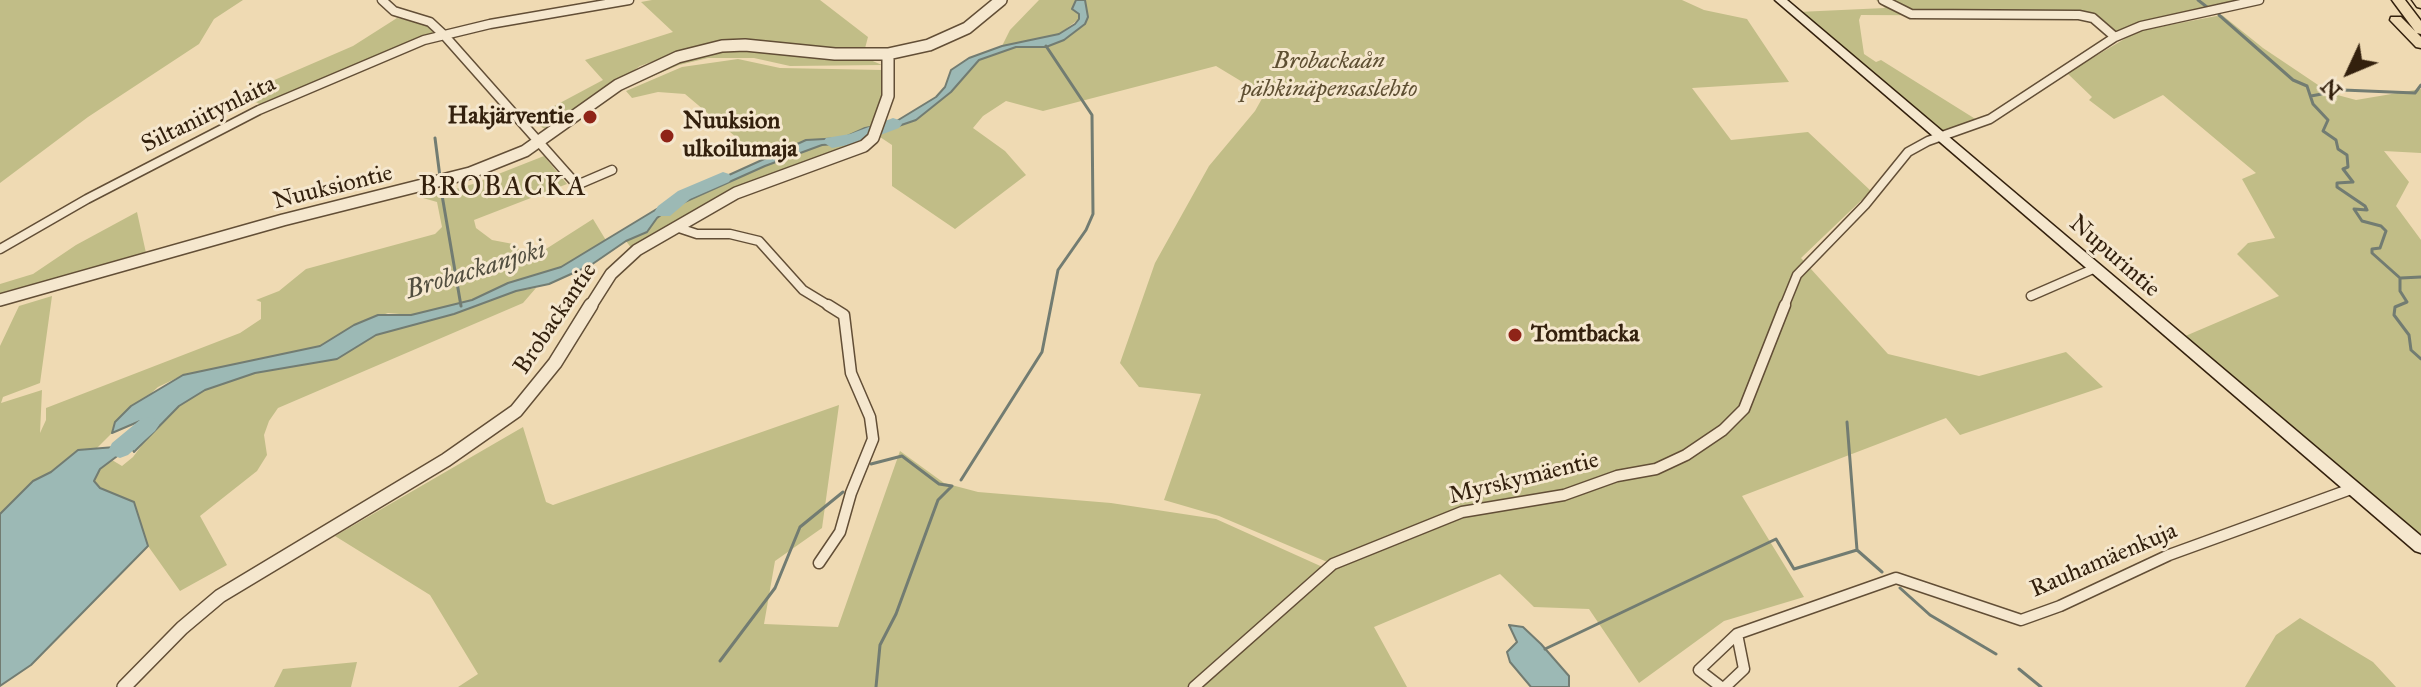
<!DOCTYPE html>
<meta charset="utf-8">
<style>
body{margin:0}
#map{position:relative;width:2421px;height:687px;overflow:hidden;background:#efdab3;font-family:"IM FELL Great Primer",serif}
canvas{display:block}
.north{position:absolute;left:2309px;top:32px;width:80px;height:80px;-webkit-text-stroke:6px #f5e7ce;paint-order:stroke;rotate:226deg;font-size:22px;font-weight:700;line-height:32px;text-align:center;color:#33200d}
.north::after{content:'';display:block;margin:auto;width:28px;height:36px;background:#33200d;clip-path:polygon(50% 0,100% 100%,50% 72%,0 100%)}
</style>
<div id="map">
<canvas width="2421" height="687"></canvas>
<div class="north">N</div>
</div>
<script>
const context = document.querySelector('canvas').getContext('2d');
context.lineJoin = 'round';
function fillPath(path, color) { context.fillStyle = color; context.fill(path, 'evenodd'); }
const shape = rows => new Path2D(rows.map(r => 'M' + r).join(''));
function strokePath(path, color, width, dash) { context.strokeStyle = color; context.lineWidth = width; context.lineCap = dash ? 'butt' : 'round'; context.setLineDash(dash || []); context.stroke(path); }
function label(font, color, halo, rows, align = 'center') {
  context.font = font + ' "IM FELL Great Primer",serif'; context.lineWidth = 6; context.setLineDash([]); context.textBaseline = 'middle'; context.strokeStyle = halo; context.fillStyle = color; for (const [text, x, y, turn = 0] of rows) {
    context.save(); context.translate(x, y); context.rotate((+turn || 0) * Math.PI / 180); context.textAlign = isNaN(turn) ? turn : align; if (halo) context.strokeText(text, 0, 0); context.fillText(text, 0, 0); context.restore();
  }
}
const green = shape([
 [0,0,243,0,214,19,199,44,88,117,0,183],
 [652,0,820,0,868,37,864,52,722,42,694,47,640,66,549,131,528,120,603,80,585,60,673,32,641,2],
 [1039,0,1076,0,1072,9,1079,14,1079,19,1059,34,1002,46,1010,30],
 [1085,0,1682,0,1704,10,1747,19,1789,82,1692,88,1731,140,1808,132,1871,191,1801,258,1888,354,1979,376,2066,352,2103,387,1960,435,1946,418,1742,496,1804,597,1724,621,1639,683,1589,609,1534,607,1500,574,1374,627,1407,687,458,687,478,674,430,595,335,536,523,427,546,502,553,505,839,405,822,528,775,561,764,624,838,627,900,451,944,483,978,492,1111,503,1216,519,1327,569,1332,564,1219,516,1164,500,1201,394,1139,387,1120,363,1155,263,1209,166,1255,111,1264,95,1216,66,1043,111,1006,101,983,116,973,128,1005,151,1026,175,955,229,892,186,892,145,880,137,884,131,916,120,951,92,979,60,1016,47,1046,47,1064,40,1085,24,1088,17],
 [1876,0,2246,0,2131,26,2111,36,2100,25,2078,16,1861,15,1859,20,1864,54,1876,62,1881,60,1977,120,1946,133,1935,129,1798,12,1885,8],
 [2222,15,2263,48,2330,93,2356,100,2421,89,2421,153,2384,151,2409,182,2396,206,2421,240,2421,536,2183,337,2279,296,2237,254,2248,243,2275,238,2242,179,2256,173,2163,95,2114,119,2089,100,2092,97,2067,73,2138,31],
 [397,18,426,24,438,34,261,105,242,94,353,46],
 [723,49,759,49,868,59,882,65,790,66,754,58,708,58,679,65,611,94,673,61],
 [738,59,780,68,883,70,885,84,872,127,843,138,806,140,762,159,685,94,658,92,632,98,626,91,682,67],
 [850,143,843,150,804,163,632,249,626,241,647,232,657,218,669,209,765,166,822,145],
 [544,156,567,184,474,220,476,228,492,240,513,244,520,250,524,263,593,219,607,242,561,267,508,283,472,300,411,315,388,313,354,325,320,346,183,375,158,387,112,429,112,433,96,449,78,450,51,472,33,481,0,514,0,346,19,306,52,296,40,383,3,397,1,403,42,390,40,433,46,420,46,408,240,333,261,319,261,302,256,300,279,291,306,269,435,234,442,227,437,202,423,198,473,184],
 [137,212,146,253,0,295,0,284,33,274,76,245],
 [536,288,523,303,278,408,269,421,264,435,267,455,257,471,200,516,227,565,180,591,148,546,134,502,100,488,94,480,100,469,112,460,122,466,133,457,151,433,179,406,205,390,255,373,337,359,375,335,454,314,516,291],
 [2300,618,2373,662,2396,687,2245,687,2276,635],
 [357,662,351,687,274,687,283,669]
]);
const water = shape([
 [1076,0,1085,0,1088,17,1085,24,1064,40,1046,47,1016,47,979,60,951,92,916,120,884,131,863,132,850,143,822,145,765,166,669,209,657,218,647,232,626,241,591,265,549,284,516,291,454,314,376,335,337,359,255,373,205,390,179,406,134,452,127,442,128,437,140,421,112,433,115,422,131,406,183,375,320,346,354,325,378,315,411,315,472,300,508,283,561,267,665,204,806,140,843,138,865,128,895,122,936,97,945,87,951,70,969,58,1002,46,1059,34,1075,24,1079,19,1079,14,1072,9,1076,0],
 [115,447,124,451,100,469,94,481,100,488,134,502,148,546,31,665,0,686,0,514,33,481,51,472,78,450,115,447],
 [1509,625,1523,627,1541,644,1569,676,1569,687,1531,687,1510,662,1507,652,1517,642,1509,625]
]);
const stream = shape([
 [2198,0,2207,7],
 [2219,15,2293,80,2307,86,2313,104,2328,120,2323,131,2336,140,2338,149,2347,155,2348,167,2343,169,2353,182,2337,183,2337,187,2365,206,2367,210,2354,209,2362,221,2381,226,2386,231,2380,248,2372,249,2372,253,2400,278,2400,291,2407,302,2395,307,2394,315,2409,335,2411,350,2421,359],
 [2311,96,2343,90,2415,93,2421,85],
 [435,138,440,177],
 [442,195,461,306],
 [2401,278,2421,277],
 [1847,422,1857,550],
 [871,464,902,456,939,484,952,486],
 [961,480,1042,352,1058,270,1086,230,1093,214,1092,115,1046,46],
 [1900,588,1930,615,1996,654],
 [1545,649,1776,539,1794,569,1857,550,1882,572],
 [720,661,775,588,800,527,843,492],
 [2019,669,2041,687],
 [876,687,880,645,896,614,938,500,952,486]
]);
const river = shape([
 [893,118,899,120,902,124,899,128,859,143,832,148,823,142,826,138,850,134,893,118],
 [723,172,729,174,732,178,729,182,690,199,670,216,658,216,655,211,658,206,678,191,723,172],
 [148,417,155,419,159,425,155,431,128,455,120,458,112,455,109,449,112,443,141,419,148,417]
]);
const minorFar1 = shape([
 [382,0,394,11,430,22,444,35,577,185,612,170],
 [1883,0,1911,14,2079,15,2093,18,2115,37],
 [676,227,697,234,730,234,759,241,803,290,831,307],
 [0,249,87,199,259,110,424,40,490,24,629,0],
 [2031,296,2093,269],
 [1784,307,1797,275,1865,205,1908,152,1928,141,1990,119,2115,37,2141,26,2259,0]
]);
const minor = shape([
 [819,563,840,532,851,493,873,439,870,417,851,373,844,315,828,305],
 [1194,687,1333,564,1462,512,1564,495,1617,476,1656,469,1686,455,1723,430,1744,409,1785,305],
 [1721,687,1699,670,1737,634,1896,578,2021,620,2060,606,2169,555,2351,489],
 [1725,687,1744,669,1737,634]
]);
const tertiaryFar1 = shape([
 [0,300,283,220,470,173,525,151,618,85,678,57,722,46,745,45,835,54,888,54,929,45,967,28,1001,0],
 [590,307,611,274,637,250,736,193,864,146,873,138,888,96,888,54]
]);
const tertiary = shape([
 [124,687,182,628,220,596,446,460,516,411,555,363,591,305]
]);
const secondary = shape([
 [1775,0,1787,0,2421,536,2421,553,2415,551,1775,0]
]);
const motorway = shape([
 [2392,0,2405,0,2421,21,2421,34,2417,33,2421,37,2421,48,2416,47,2390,20,2391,17,2401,17,2415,31,2392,0],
 [2412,0,2421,0,2421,8,2417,7,2412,0]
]);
const markers = [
 [590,117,8,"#8f2418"],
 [667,136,8,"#8f2418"],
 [1515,335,8,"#8f2418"]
];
const parkNames = [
 ["Brobackaån",1329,62],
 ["pähkinäpensaslehto",1329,90]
];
const streetNames = [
 ["Siltaniitynlaita",209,115,-26],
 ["Nuuksiontie",333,188,-14],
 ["Nupurintie",2114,257,41],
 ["Brobackantie",556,319,-56],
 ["Myrskymäentie",1524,479,-14],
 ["Rauhamäenkuja",2104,561,-23]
];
const poiNames = [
 ["Hakjärventie",574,117,"right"],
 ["Nuuksion",683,122],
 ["ulkoilumaja",683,150],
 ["Tomtbacka",1531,335]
];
const waterNames = [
 ["Brobackanjoki",476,271,-17]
];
const quarterNames = [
 ["BROBACKA",503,188]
];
fillPath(green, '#c1bd87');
fillPath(water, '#9cb9b5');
strokePath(water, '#727c72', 2);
strokePath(stream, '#727c72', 3);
fillPath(river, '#9cb9b5');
strokePath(minorFar1, '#624e36', 11);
strokePath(minor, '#624e36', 13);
strokePath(tertiaryFar1, '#624e36', 14);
strokePath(tertiary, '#624e36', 16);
strokePath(secondary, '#33200d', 3);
strokePath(motorway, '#33200d', 3);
strokePath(minorFar1, '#f5e7ce', 8);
strokePath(minor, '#f5e7ce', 10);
strokePath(tertiaryFar1, '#f5e7ce', 11);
strokePath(tertiary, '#f5e7ce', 13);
fillPath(secondary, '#f5e7ce');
fillPath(motorway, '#efdab3');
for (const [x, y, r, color] of markers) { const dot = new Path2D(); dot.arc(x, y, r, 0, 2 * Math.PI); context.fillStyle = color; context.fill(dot); strokePath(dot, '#f5e7ce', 3); }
label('italic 24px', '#5e4f32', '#f5e7ce', parkNames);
label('24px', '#33200d', '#f5e7ce', streetNames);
label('bold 24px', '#33200d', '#f5e7ce', poiNames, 'left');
label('italic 26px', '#524e3f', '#f5e7ce', waterNames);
context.letterSpacing = '2px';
label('28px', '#33200d', '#f5e7ce', quarterNames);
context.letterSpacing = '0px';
</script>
